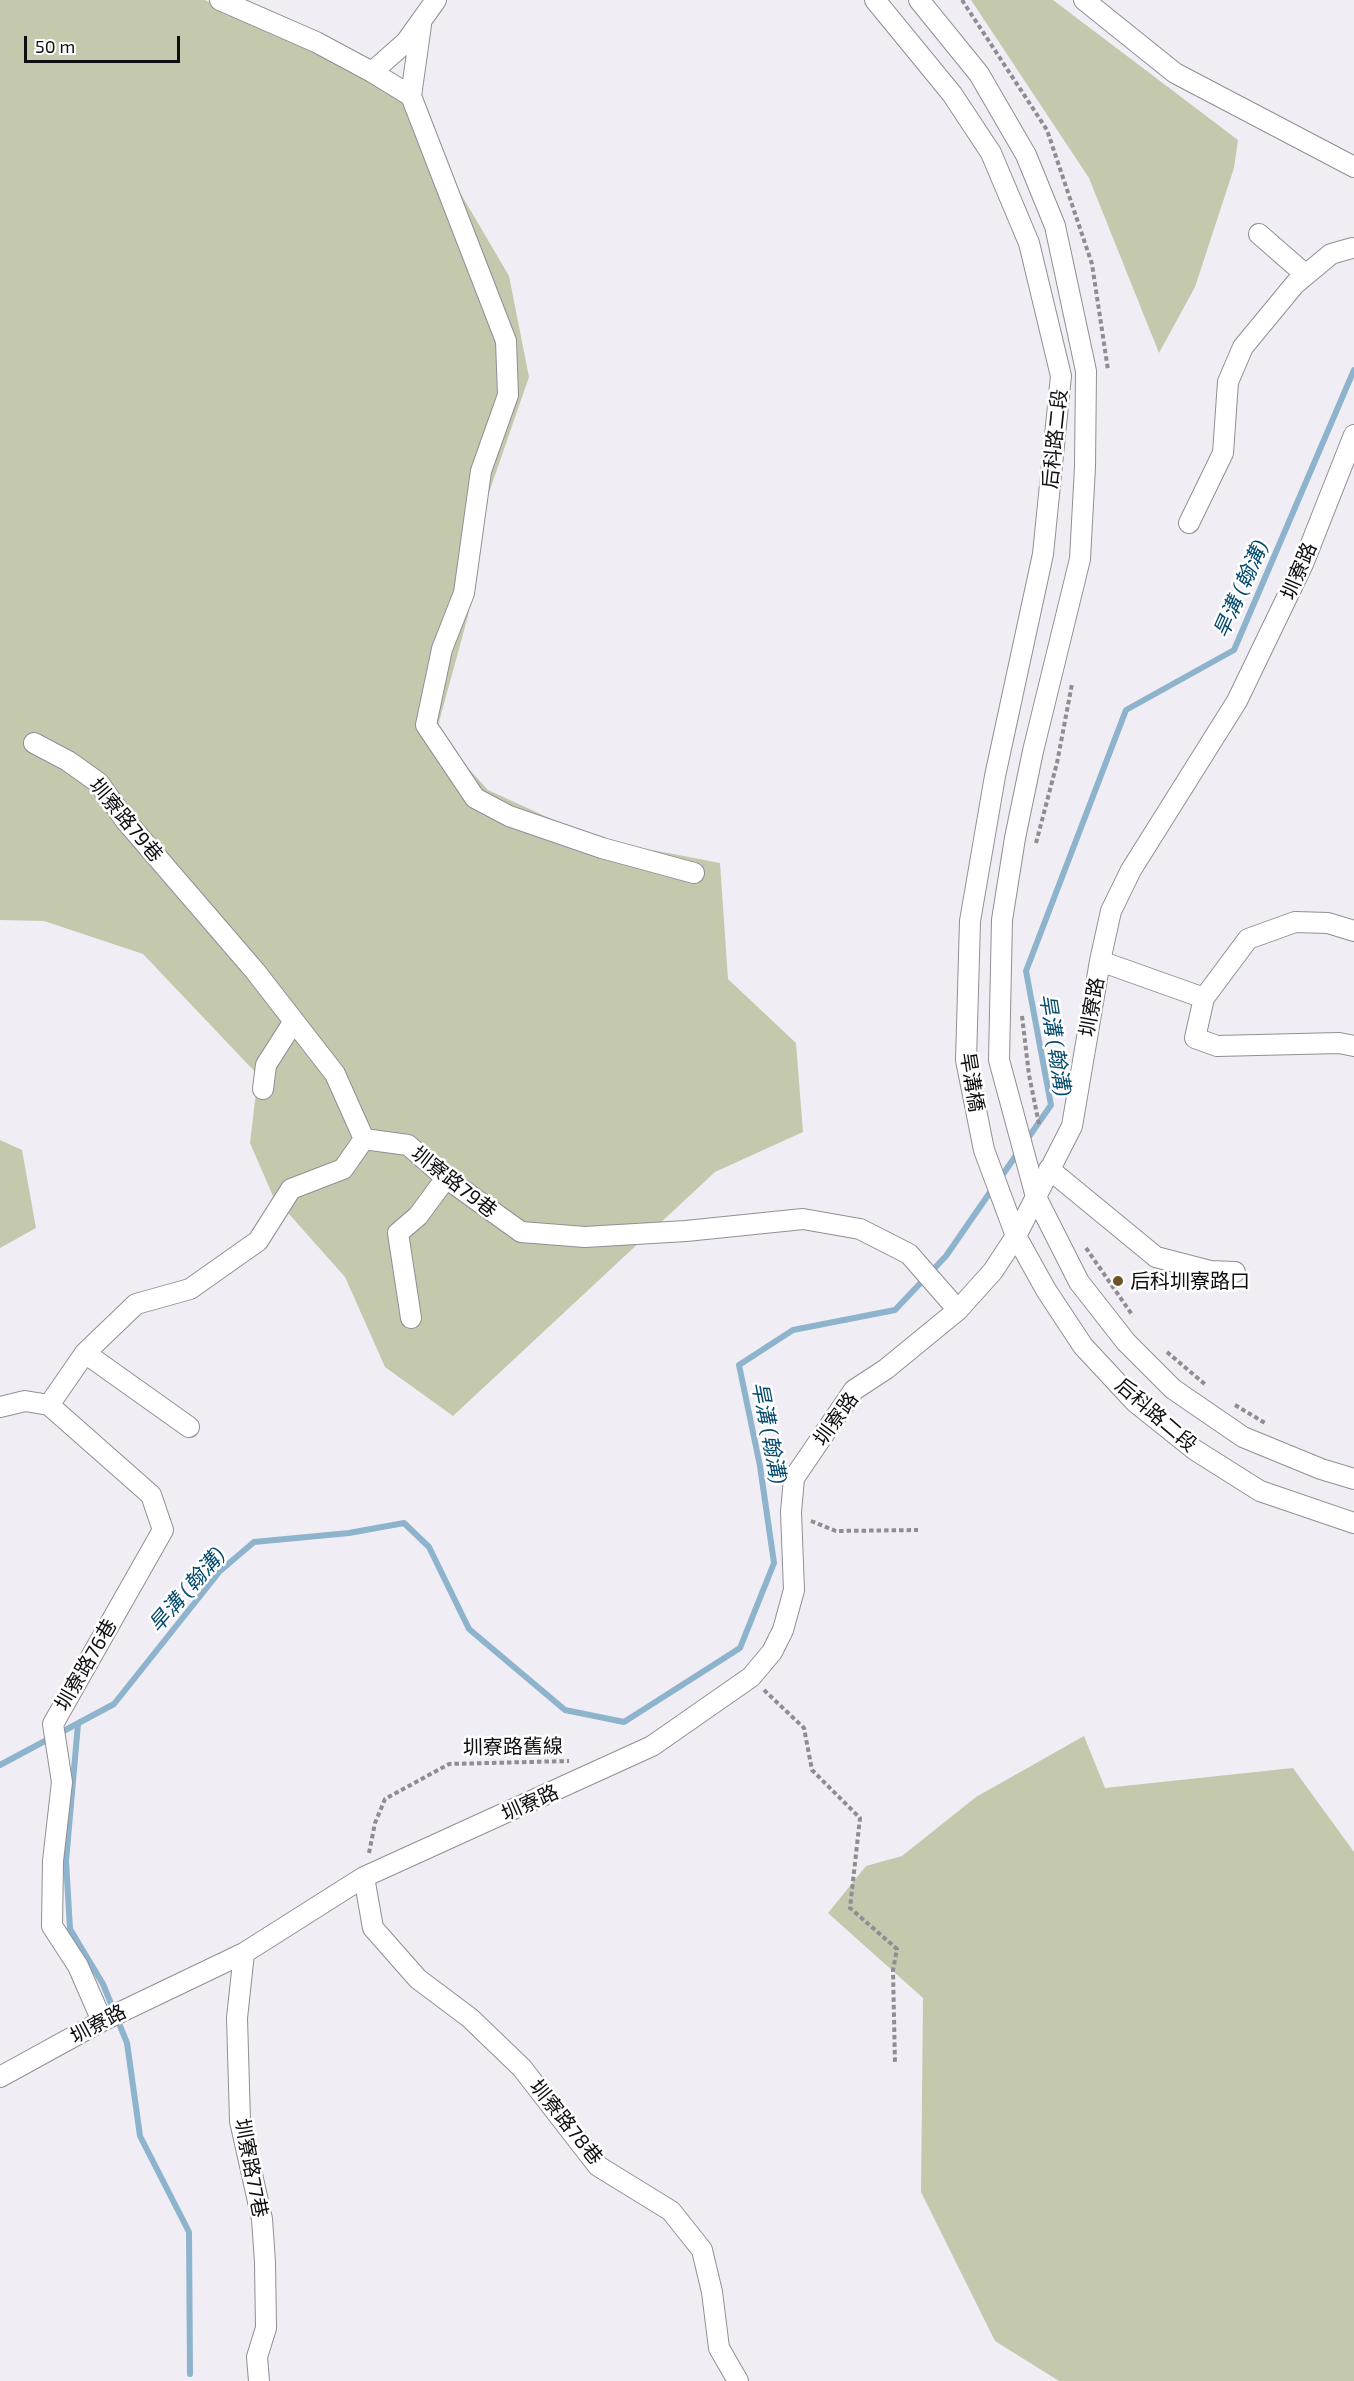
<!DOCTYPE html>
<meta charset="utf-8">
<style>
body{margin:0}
#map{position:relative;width:1354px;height:2381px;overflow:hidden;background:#f1edf5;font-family:"Exo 2",sans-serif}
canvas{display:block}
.scale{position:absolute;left:24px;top:36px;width:156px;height:27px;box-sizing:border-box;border:3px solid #0f0e11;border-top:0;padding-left:8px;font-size:18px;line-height:21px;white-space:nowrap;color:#0f0e11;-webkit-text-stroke:4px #fff;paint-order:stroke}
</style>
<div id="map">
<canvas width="1354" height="2381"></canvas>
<div class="scale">50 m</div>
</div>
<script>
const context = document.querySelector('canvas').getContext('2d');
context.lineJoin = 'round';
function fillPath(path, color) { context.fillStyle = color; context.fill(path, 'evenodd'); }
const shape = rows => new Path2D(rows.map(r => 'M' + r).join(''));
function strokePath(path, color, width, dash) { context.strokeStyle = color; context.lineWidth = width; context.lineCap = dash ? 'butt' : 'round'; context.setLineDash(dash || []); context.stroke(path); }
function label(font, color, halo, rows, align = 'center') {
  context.font = font + ' "Exo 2","Noto Sans TC",sans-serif'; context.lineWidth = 5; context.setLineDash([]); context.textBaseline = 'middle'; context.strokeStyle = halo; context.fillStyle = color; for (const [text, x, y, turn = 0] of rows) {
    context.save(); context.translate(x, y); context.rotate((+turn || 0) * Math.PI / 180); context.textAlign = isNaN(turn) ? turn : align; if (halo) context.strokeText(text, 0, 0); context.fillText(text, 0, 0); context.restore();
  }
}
const green = shape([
 [0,0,205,0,404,97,509,276,529,377,485,504,468,616,436,733,488,790,595,839,720,863,728,979,796,1043,803,1132,715,1172,453,1416,385,1367,345,1277,273,1196,250,1143,258,1075,143,954,44,921,0,920],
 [971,0,1053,0,1238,140,1234,168,1195,287,1159,353,1089,178],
 [0,1140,22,1150,36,1228,0,1248],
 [1084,1736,1105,1788,1293,1768,1354,1852,1354,2381,1059,2381,995,2341,921,2192,923,1998,828,1913,866,1866,902,1856,976,1797]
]);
const stream = shape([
 [1026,1141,1051,1105,1026,971,1126,710,1234,650,1354,370],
 [999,1180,1019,1151],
 [78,1724,66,1861,70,1929,103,1984,127,2043,140,2136,189,2232,190,2374],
 [0,1765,114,1704,220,1571,254,1542,349,1533,404,1523,429,1547,469,1629,565,1710,624,1722,740,1648,774,1563,760,1466,739,1365,793,1330,895,1310,946,1256,993,1188]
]);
const path = shape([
 [962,0,1047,130,1092,264,1108,370],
 [1036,843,1057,763,1072,684],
 [1022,1016,1029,1075,1039,1124],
 [1086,1248,1133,1316],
 [1167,1352,1207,1386],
 [1235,1405,1265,1423],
 [811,1521,836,1531,918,1530],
 [764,1690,804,1728,812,1770,860,1818,850,1908,897,1949,893,1970,895,2064],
 [369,1853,375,1823,385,1799,449,1764,569,1761]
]);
const minor = shape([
 [220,0,316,42,372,72,406,42,436,0],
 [875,0,952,94,991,153,1029,243,1061,376,1043,554,995,776,970,921,966,1060,984,1150,1016,1236,1046,1290,1083,1346,1135,1402,1195,1450,1260,1491,1354,1523],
 [919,0,979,74,1026,155,1055,226,1086,371,1085,467,1080,559,1033,751,1015,838,1002,920,999,1060,1036,1197,1079,1282,1126,1342,1173,1389,1243,1437,1321,1469,1354,1479],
 [1084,0,1175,73,1354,167],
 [372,72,411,96,506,341,508,395,481,471,464,593,442,649,426,725,475,798,509,816,602,848,694,873],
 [411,96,421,25],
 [1259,234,1306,275],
 [1189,523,1223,453,1228,382,1243,347,1295,284,1331,254,1352,248],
 [34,743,68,761,99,783,125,820,255,971,335,1074,364,1139,408,1145,446,1178,521,1232,585,1237,686,1231,803,1219,860,1229,909,1254,958,1310],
 [1100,961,1204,998,1195,1038,1217,1046,1339,1043,1354,1046],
 [1204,998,1248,939,1295,922,1328,923,1354,931],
 [263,1089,266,1065,294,1021],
 [1049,1169,1156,1257,1210,1271,1235,1272],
 [411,1318,398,1233,418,1216,446,1178],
 [85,1353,189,1427],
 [49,1405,85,1353,136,1304,190,1289,258,1241,291,1189,343,1169,364,1139],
 [0,1407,25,1401,49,1405,151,1495,163,1530,53,1724,62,1782,53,1861,52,1926,78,1966,102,2021],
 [364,1877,373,1928,418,1979,470,2018,522,2068,598,2166,671,2211,702,2250,712,2292,719,2348,738,2381],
 [244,1953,237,2018,240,2121,262,2219,265,2262,266,2328,257,2357,259,2381],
 [0,2077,102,2021,244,1953,364,1877,652,1746,751,1677,772,1652,783,1630,794,1590,791,1512,794,1478,854,1390,886,1369,958,1310,993,1271,1016,1236,1072,1126,1100,961,1111,911,1131,870,1237,701,1303,564,1354,435]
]);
const markers = [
 [1118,1281,6,"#6c5425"]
];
const streetNames = [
 ["后科路二段",1055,439,-84],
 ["圳寮路",1299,571,-67],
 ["圳寮路79巷",126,820,50],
 ["圳寮路",1092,1007,-80],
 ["旱溝橋",972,1082,81],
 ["圳寮路79巷",454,1182,38],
 ["后科路二段",1156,1415,41],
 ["圳寮路",836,1419,-54],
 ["圳寮路76巷",86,1665,-60],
 ["圳寮路舊線",513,1747,-1],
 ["圳寮路",530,1803,-24],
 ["圳寮路",98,2024,-28],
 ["圳寮路78巷",566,2122,51],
 ["圳寮路77巷",251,2168,79]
];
const poiNames = [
 ["后科圳寮路口",1130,1281]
];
const waterNames = [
 ["旱溝 (翰溝)",1241,589,-66],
 ["旱溝 (翰溝)",1055,1045,81],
 ["旱溝 (翰溝)",769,1433,79],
 ["旱溝 (翰溝)",187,1590,-49]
];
fillPath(green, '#c4c9ad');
strokePath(stream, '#8db3cd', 6);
strokePath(minor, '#918e95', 22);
strokePath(path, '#8f8d92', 4, [4.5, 3]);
strokePath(minor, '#fff', 20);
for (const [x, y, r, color] of markers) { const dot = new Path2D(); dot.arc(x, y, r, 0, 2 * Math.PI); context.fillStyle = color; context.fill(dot); strokePath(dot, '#fff', 2); }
label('20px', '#0f0e11', '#fff', streetNames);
label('20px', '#0f0e11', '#fff', poiNames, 'left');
label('italic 21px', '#044b6e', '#fff', waterNames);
</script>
